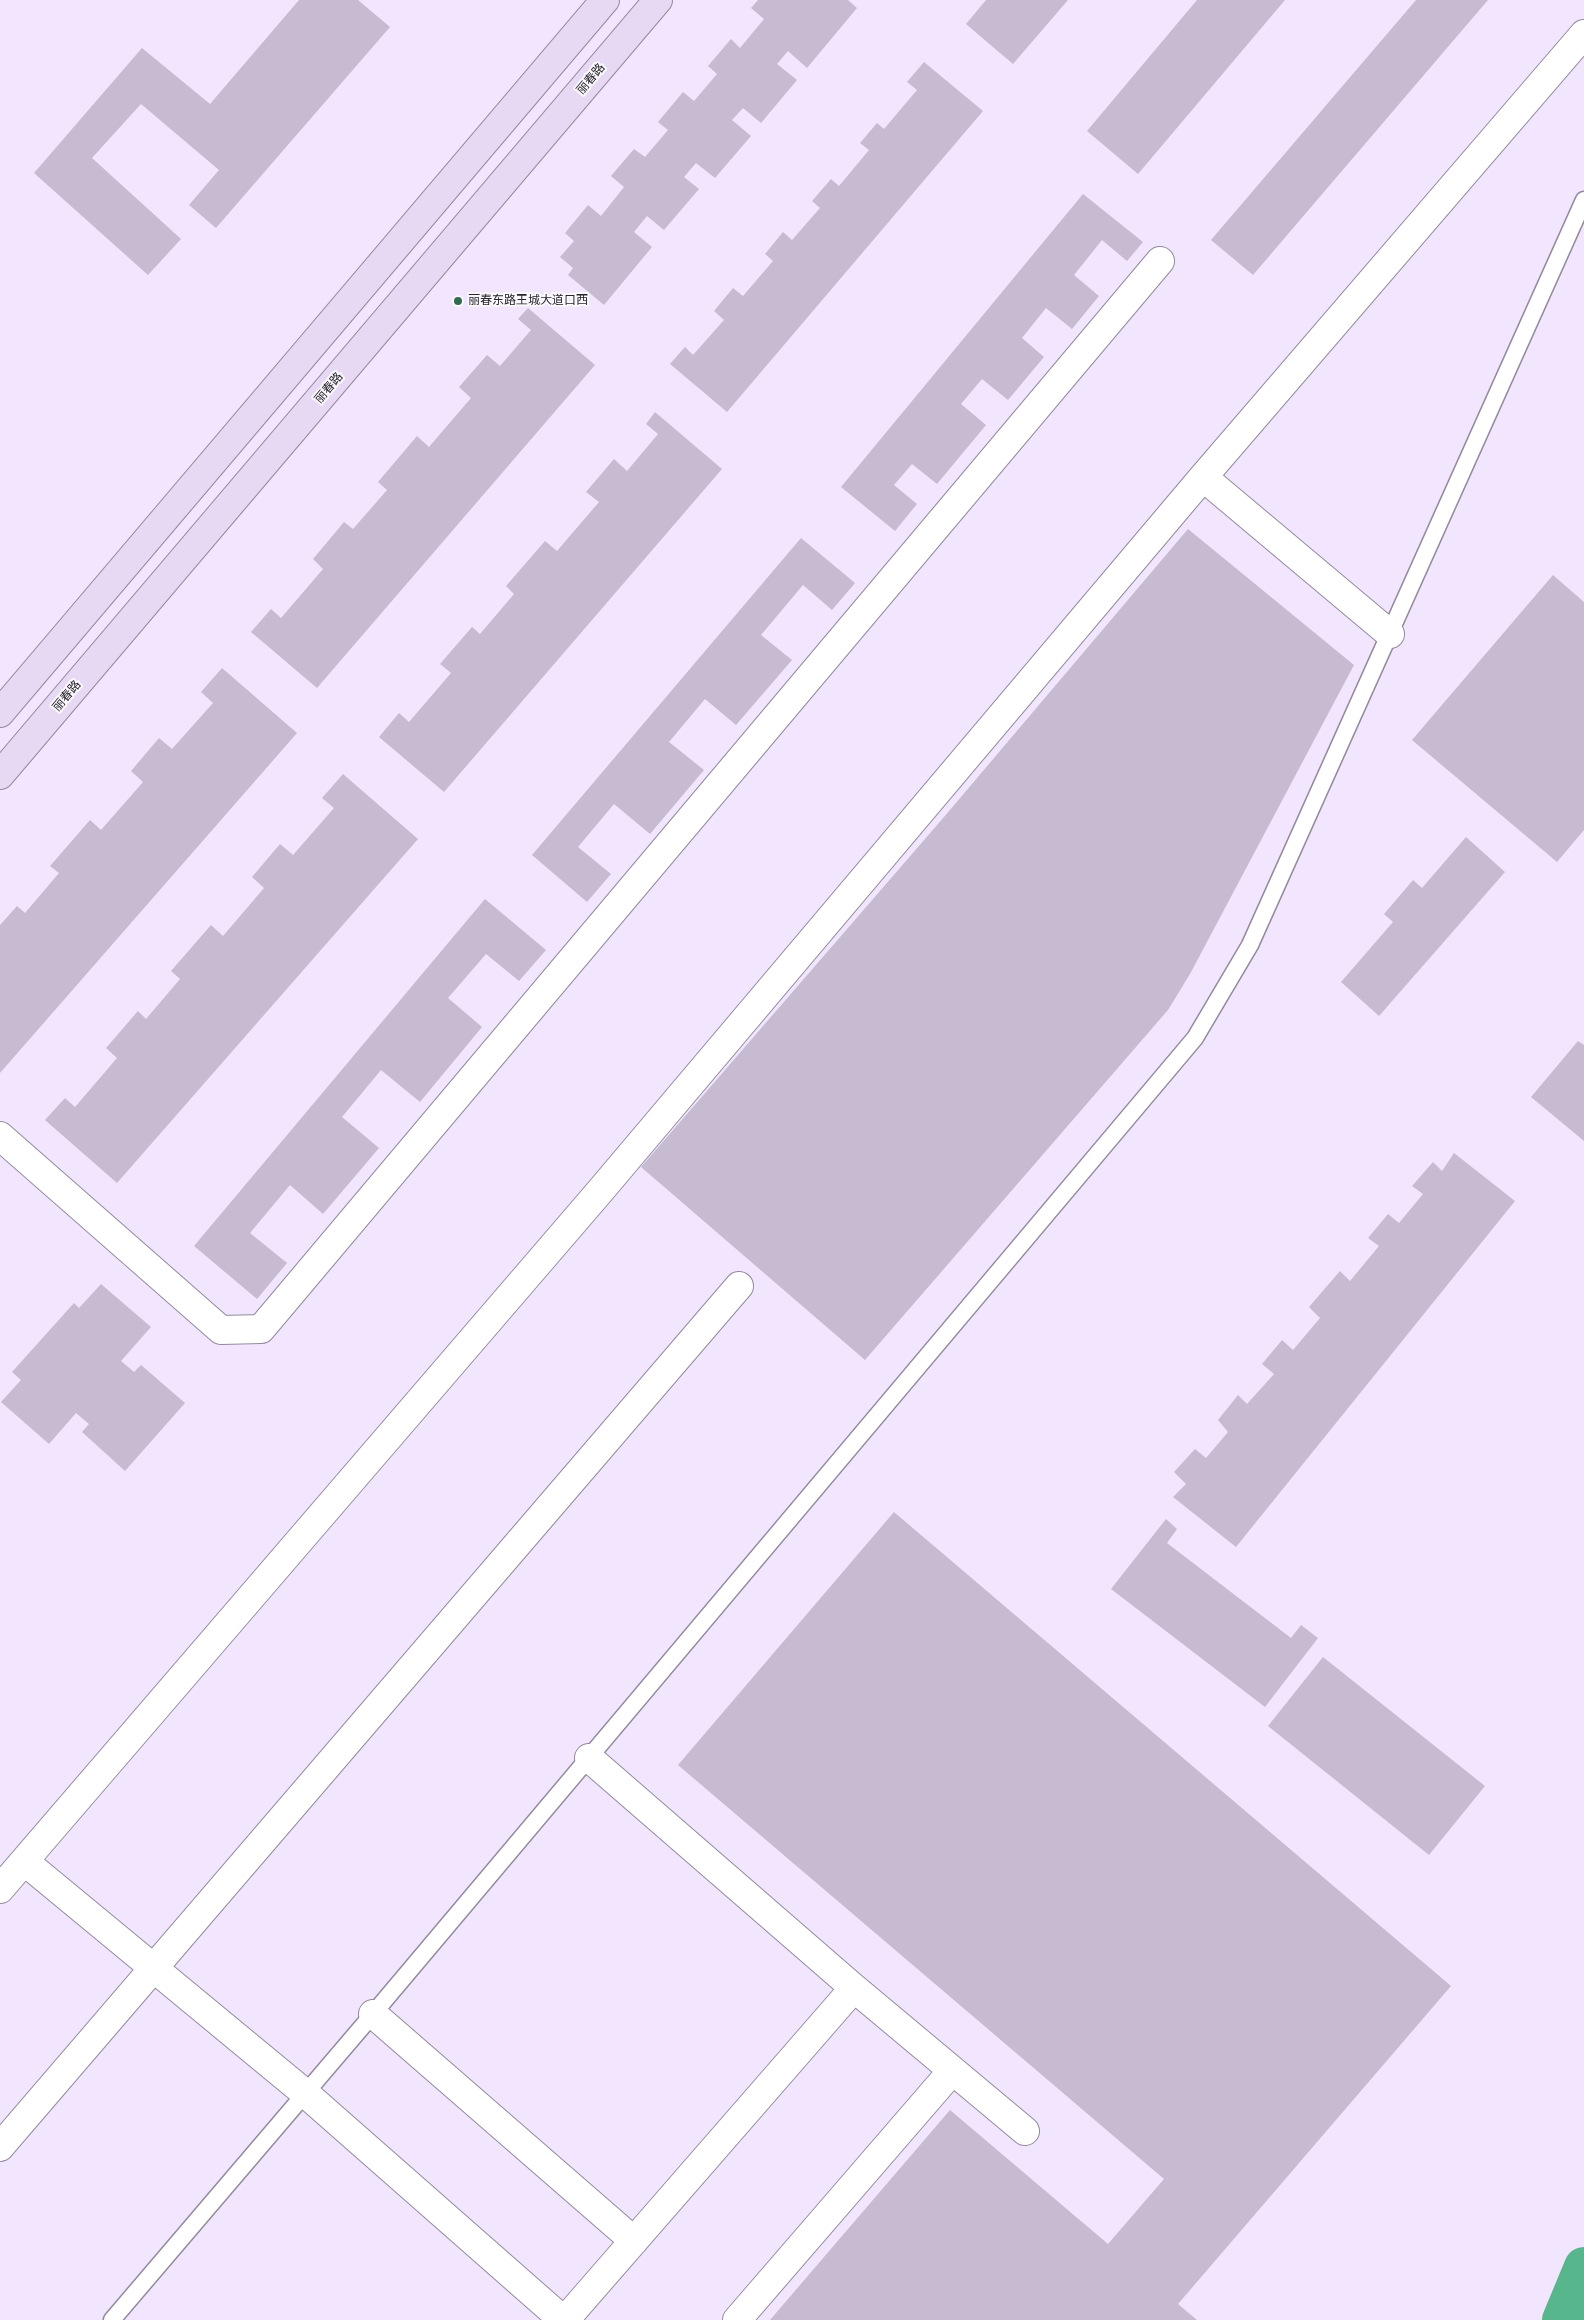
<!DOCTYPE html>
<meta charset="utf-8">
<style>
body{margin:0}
canvas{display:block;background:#f1e6fd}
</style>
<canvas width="1584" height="2320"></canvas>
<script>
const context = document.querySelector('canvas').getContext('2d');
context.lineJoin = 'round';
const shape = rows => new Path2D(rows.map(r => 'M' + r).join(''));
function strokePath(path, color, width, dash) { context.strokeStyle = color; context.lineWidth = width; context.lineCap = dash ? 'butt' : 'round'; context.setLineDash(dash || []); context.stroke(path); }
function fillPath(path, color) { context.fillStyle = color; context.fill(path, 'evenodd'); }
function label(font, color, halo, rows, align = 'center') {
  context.font = font + ' "IBM Plex Sans","Noto Sans SC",sans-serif'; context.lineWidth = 4; context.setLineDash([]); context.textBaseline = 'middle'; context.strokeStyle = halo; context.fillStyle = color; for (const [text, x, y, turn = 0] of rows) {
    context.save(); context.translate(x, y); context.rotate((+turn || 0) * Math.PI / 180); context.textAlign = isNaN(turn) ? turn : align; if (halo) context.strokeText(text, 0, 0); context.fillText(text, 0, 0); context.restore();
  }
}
const canal = shape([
 [1562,2320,1584,2267]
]);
const building = shape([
 [299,0,358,0,390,27,216,228,189,205,219,170,141,104,92,158,181,239,148,275,34,173,142,48,210,104],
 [758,0,848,0,857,8,807,68,788,51,777,64,797,80,761,123,743,108,732,120,751,136,715,178,696,163,684,177,699,189,664,230,647,216,634,232,652,247,604,305,568,275,573,268,560,257,574,241,565,233,588,205,601,216,624,187,611,176,634,149,645,157,668,130,658,122,683,92,694,101,717,74,708,66,731,39,740,48,764,19,751,8],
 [986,0,1068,0,1013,64,966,24],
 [1197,0,1285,0,1138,174,1087,131],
 [1416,0,1488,0,1253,275,1211,240],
 [924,62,983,111,727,412,670,364,685,347,693,355,724,320,714,311,733,288,743,296,773,261,765,254,783,232,792,240,820,208,812,201,831,179,839,186,869,150,860,143,877,123,884,129,917,90,907,82],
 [1083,194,1143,242,1127,261,1102,240,1074,275,1099,296,1072,329,1046,308,1022,338,1044,357,1008,400,982,379,961,404,986,425,937,484,912,464,894,485,917,504,895,531,841,487],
 [528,308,595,365,317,688,251,632,271,609,281,618,323,569,313,559,344,522,353,529,387,490,378,482,417,436,429,447,471,398,459,387,487,355,500,366,531,330,518,319],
 [655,412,722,469,444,792,379,737,399,713,409,722,451,673,440,664,472,627,480,634,514,594,506,586,545,541,557,551,599,502,586,492,614,459,627,471,658,434,646,424],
 [1188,529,1354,665,1190,974,1168,1010,865,1360,641,1167,944,817],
 [801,538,855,583,832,610,803,585,761,635,792,660,736,725,705,699,669,742,704,770,650,834,614,804,578,847,611,874,587,902,532,855],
 [1553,575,1584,602,1584,830,1557,862,1412,740],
 [222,668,297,733,0,1073,0,925,17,906,25,913,59,873,50,866,90,820,101,830,143,782,131,771,159,738,172,749,213,703,201,692],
 [343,774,418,839,117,1183,45,1120,65,1098,75,1107,117,1058,106,1048,138,1011,146,1019,180,979,171,971,211,925,223,936,264,888,252,877,280,844,293,855,334,808,322,798],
 [1466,837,1505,872,1379,1016,1341,982,1393,922,1384,914,1413,880,1422,888],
 [485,899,546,950,519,981,486,954,448,998,482,1027,420,1102,381,1070,342,1117,379,1148,323,1214,290,1185,250,1233,287,1263,257,1299,194,1246],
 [1578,1041,1584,1045,1584,1141,1531,1097],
 [1454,1153,1515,1201,1236,1547,1173,1497,1186,1484,1174,1472,1195,1449,1206,1458,1228,1432,1218,1420,1238,1395,1247,1404,1274,1374,1262,1364,1282,1340,1293,1350,1320,1318,1309,1307,1340,1271,1350,1281,1379,1246,1368,1238,1388,1214,1399,1223,1423,1194,1412,1186,1433,1162,1442,1171],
 [101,1284,151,1327,121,1361,134,1372,141,1365,185,1403,125,1471,82,1432,89,1424,76,1413,49,1444,1,1402,21,1380,12,1372,74,1303,79,1308],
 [894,1512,1451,1986,1178,2304,1197,2320,770,2320,950,2110,1108,2244,1164,2179,678,1765],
 [1166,1519,1177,1529,1167,1543,1291,1638,1301,1625,1318,1638,1265,1707,1111,1589],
 [1323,1657,1485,1786,1429,1855,1268,1726]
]);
const lane = shape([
 [112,2320,373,2014,1195,1038,1250,945,1584,200]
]);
const street = shape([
 [1203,477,1390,634],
 [0,1136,221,1330,261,1329,1160,261],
 [24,1861,306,2094,563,2320],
 [0,1889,601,1190,1203,477,1584,34],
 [854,1988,1025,2131],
 [373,2014,634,2241],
 [0,2147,739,1286],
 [565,2320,854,1988,589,1758],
 [737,2320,952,2071]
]);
const secondary = shape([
 [0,713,605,0],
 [0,775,658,0]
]);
const markers = [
 [458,301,5,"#326950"]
];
const streetNames = [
 ["丽春路",591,79,-50],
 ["丽春路",329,388,-50],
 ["丽春路",67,696,-50]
];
const poiNames = [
 ["丽春东路王城大道口西",468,301]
];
strokePath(canal, '#58b68c', 40);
fillPath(building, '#c6bbd1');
strokePath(lane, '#948a9e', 19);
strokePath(street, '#948a9e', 30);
strokePath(secondary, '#948a9e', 30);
strokePath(lane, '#fff', 16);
strokePath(street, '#fff', 28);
strokePath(secondary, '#e7d8f4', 28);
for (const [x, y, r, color] of markers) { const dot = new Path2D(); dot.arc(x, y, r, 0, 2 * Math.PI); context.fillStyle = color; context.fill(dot); strokePath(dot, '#faf8fc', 2); }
label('12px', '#28242c', '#faf8fc', streetNames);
label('12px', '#28242c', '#faf8fc', poiNames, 'left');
</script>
